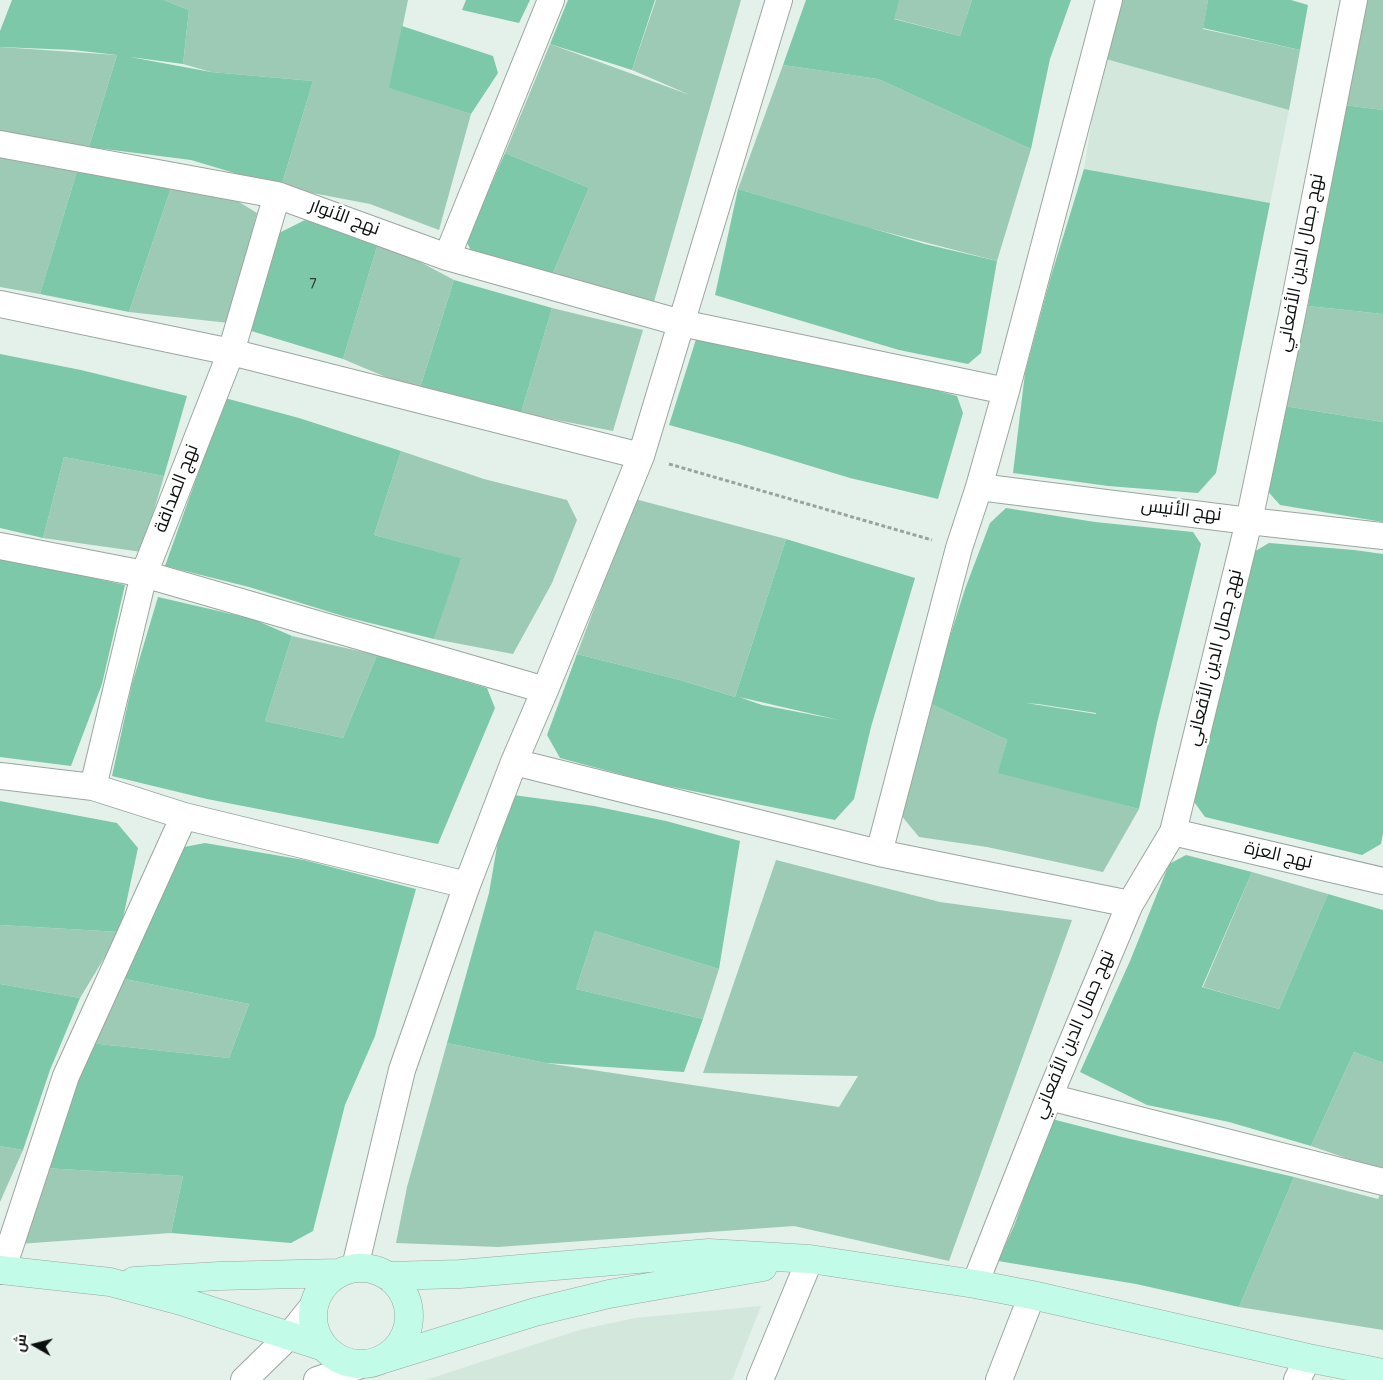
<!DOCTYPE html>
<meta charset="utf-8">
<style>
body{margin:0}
#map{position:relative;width:1383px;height:1380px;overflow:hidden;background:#e4f0ea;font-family:Georgia,Cairo,serif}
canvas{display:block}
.north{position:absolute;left:10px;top:1320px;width:50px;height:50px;-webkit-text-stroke:4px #fff;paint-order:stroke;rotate:278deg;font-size:14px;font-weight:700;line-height:20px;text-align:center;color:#0b0f0d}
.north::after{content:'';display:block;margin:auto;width:18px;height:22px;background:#0b0f0d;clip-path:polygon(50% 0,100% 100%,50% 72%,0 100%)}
</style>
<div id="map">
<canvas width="1383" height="1380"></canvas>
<div class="north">ش</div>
</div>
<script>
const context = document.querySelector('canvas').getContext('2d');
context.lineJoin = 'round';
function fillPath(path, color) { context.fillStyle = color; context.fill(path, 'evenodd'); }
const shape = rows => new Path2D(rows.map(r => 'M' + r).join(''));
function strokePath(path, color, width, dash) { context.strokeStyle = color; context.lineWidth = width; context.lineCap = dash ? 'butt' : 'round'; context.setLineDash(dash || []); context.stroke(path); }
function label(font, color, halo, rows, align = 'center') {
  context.font = font + ' Georgia,Cairo,serif'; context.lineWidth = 5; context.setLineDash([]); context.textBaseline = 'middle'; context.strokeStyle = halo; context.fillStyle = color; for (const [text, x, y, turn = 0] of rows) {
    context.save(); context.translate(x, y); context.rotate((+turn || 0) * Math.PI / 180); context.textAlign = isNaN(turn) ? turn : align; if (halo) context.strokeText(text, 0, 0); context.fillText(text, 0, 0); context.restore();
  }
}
const built = shape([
 [1102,58,1289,110,1270,203,1084,169],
 [761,1306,732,1380,426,1380,579,1330,635,1318]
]);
const green = shape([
 [164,0,408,0,390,88,471,114,439,230,370,204,281,187,313,81,211,72,183,64,189,10],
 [656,0,741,0,653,305,550,280,589,188,505,153,550,44,690,95,632,70],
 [897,0,972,0,960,36,892,18],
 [1122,0,1208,0,1203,29,1300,50,1289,110,1102,58],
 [1360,0,1383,0,1383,110,1344,105],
 [0,47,117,55,89,147,0,133],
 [783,65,878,79,1031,149,997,261,870,228,738,189],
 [0,157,77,171,40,294,0,287],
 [172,185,239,202,257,213,229,323,129,312],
 [379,240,454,280,419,391,343,359],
 [1308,306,1383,314,1383,422,1284,406],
 [552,308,643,330,613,431,521,413],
 [401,451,484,479,567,500,577,520,552,583,513,654,434,639,460,558,374,535],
 [64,457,164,476,142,552,43,538],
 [635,499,786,539,735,697,680,680,577,654],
 [292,636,377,655,343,738,265,721],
 [929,703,1007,740,999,772,1139,809,1103,872,987,847,919,837,900,814],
 [776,860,940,902,1072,920,949,1261,794,1226,498,1247,396,1243,407,1187,447,1043,546,1063,839,1107,858,1076,703,1073],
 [1252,872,1328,894,1279,1009,1203,987],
 [0,925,120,932,80,998,0,984],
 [595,931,719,969,703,1019,576,989],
 [120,978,249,1004,229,1058,90,1043],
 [1354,1052,1383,1063,1383,1171,1311,1146],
 [0,1146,23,1150,0,1202],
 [43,1168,183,1176,171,1233,19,1244],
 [1294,1177,1378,1199,1383,1187,1383,1330,1239,1307]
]);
const building = shape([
 [12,0,164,0,189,10,183,64,130,57,211,72,313,81,281,187,191,160,89,147,117,55,73,50,0,47,0,31],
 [466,0,530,0,519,23,462,10],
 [568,0,655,0,632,70,550,44],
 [806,0,899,0,894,19,960,36,972,0,1071,0,1050,59,1031,149,878,79,783,65],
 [1208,0,1291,0,1308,5,1300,50,1203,28],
 [402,26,493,56,498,73,471,114,389,88],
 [1344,105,1383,110,1383,314,1308,306],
 [505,153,589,188,550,280,479,265,466,241],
 [1084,169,1270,203,1216,473,1198,493,1108,486,1013,473,1025,373,1051,276],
 [77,171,172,185,129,312,40,294],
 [738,189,925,244,997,261,981,353,968,364,899,350,715,295],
 [305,220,379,240,343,359,248,330,277,234],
 [454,280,552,308,521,413,419,391],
 [698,333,877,374,957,396,963,413,938,499,850,478,738,444,669,425],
 [0,354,81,370,187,396,164,476,64,457,43,538,0,528],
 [225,398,299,418,401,451,374,535,461,558,434,639,346,617,249,587,165,566],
 [1284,406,1383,422,1383,522,1280,505,1264,487],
 [1006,508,1095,522,1193,532,1201,544,1157,723,1139,809,998,773,1007,740,929,703,965,589,990,523],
 [1026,703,1038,704,1096,713,1096,714],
 [786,539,915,578,871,727,854,799,835,820,653,783,560,758,547,735,577,654,680,680,735,697],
 [739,697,839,720,762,705],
 [1269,543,1354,550,1383,554,1383,833,1381,844,1362,855,1205,817,1192,799,1252,553],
 [0,557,125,585,102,684,71,766,0,757],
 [158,597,253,619,292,636,265,721,343,738,377,655,487,688,495,708,438,844,207,799,112,776,132,684],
 [506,794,594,806,666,821,740,841,719,969,595,931,576,989,703,1019,684,1072,546,1063,447,1043,489,893],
 [0,801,117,823,138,848,120,932,0,925],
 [205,843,304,860,416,889,375,1036,345,1105,313,1231,291,1243,171,1233,183,1176,43,1168,90,1043,229,1058,249,1004,120,978,179,848],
 [1186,855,1252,872,1202,987,1279,1009,1328,894,1383,910,1383,1063,1354,1052,1311,1146,1229,1122,1147,1105,1080,1072,1130,961,1169,864],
 [0,984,80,998,50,1070,23,1150,0,1146],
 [1052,1119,1122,1137,1294,1177,1239,1307,1136,1284,998,1261,1014,1226]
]);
const path = shape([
 [669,464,932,540]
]);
const street = shape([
 [0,144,277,195,447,257,681,323,1006,391],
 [447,257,551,0],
 [0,304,231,352,641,456],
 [979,487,1249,521,1383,536],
 [0,546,144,574,545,690],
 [514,762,879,853,1130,904],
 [0,776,93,787,184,816,467,885],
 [93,787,144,574,231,352,277,195],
 [1173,832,1383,881],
 [879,853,959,548,979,487,1006,391,1109,0],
 [1049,1097,1383,1182],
 [355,1267,402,1070,467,885,514,762,545,690,641,456,779,0],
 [2,1271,66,1076,184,816],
 [975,1284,1049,1097,1130,904,1173,832,1249,521,1291,320,1354,0],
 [244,1380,289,1336,314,1305],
 [317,1380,364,1364],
 [760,1380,810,1259],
 [999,1380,1032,1295],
 [1297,1380,1308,1358]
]);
const secondary = shape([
 '313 1316a48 48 0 1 1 96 0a48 48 0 1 1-96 0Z',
 [0,1270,110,1282,181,1301,324,1347],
 [388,1276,460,1274,709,1253,810,1259,975,1284,1032,1295,1308,1358,1383,1373],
 [134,1281,219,1276,338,1273],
 [384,1359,535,1312,609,1294,763,1267]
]);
const numberNames = [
 ["7",313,285]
];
const streetNames = [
 ["نهج الأنوار",344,219,20],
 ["نهج جمال الدين الأفعاني",1302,263,-79],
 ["نهج الصداقة",178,489,-69],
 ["نهج الأنيس",1181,512,7],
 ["نهج جمال الدين الأفعاني",1216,658,-76],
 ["نهج العزة",1278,857,13],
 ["نهج جمال الدين الأفعاني",1075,1035,-67]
];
fillPath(built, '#d3e7dd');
fillPath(green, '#9dcab5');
fillPath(building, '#7dc8a8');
strokePath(street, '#9ba6a0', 28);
strokePath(secondary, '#9ba6a0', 29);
strokePath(path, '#99a29e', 3, [4, 2.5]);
strokePath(street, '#fff', 26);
strokePath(secondary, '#c2fce9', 28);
label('15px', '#283d34', null, numberNames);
label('18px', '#0b0f0d', '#fff', streetNames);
</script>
